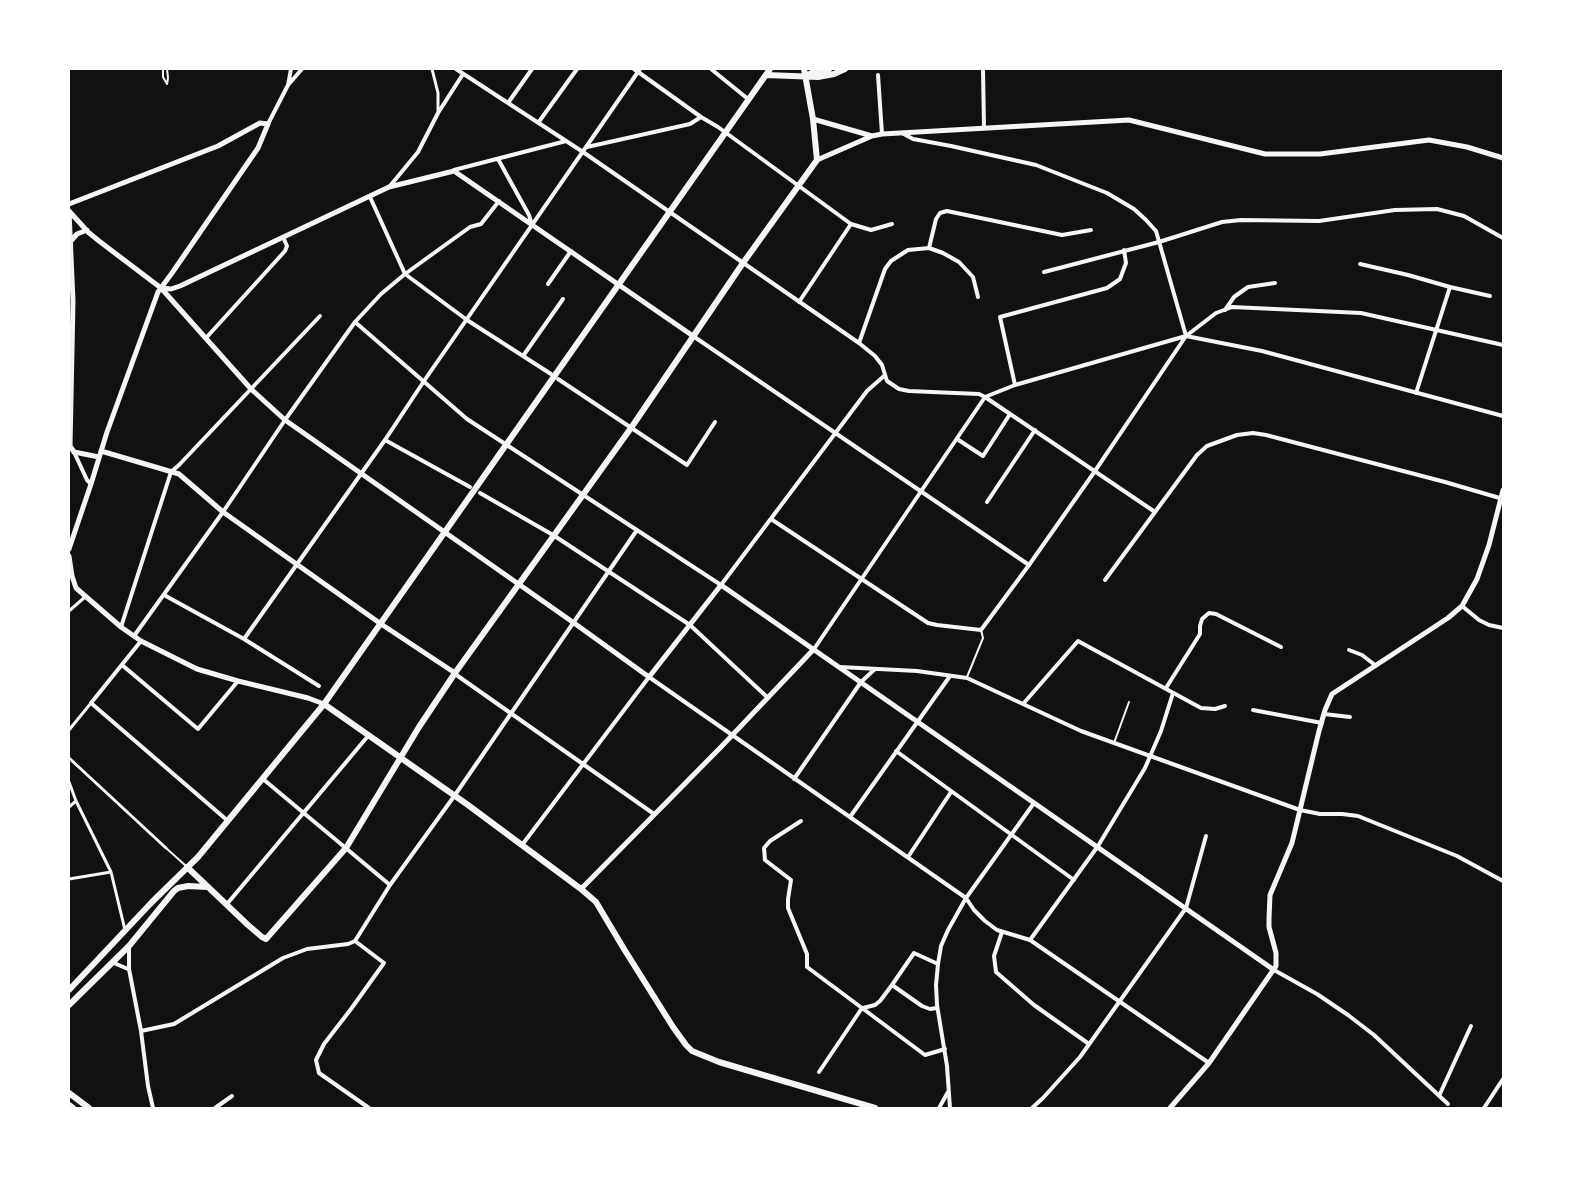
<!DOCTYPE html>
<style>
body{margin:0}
#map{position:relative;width:1572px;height:1177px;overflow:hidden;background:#111;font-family:"Sofia Sans Condensed",sans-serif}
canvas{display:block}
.frame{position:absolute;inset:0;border:70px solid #fff;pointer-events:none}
</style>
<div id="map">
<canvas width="1572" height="1177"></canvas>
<div class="frame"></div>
</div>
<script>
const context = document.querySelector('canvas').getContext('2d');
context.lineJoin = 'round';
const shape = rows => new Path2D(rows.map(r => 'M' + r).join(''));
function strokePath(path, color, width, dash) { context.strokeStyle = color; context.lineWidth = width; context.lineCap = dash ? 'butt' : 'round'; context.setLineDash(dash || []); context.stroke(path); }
const service = shape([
 [163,69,163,77,167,84],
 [167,69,168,78,167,84],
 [967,677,983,638,981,630],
 [1114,743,1129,702],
 [166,848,186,866]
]);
const pedestrian = shape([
 [432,69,438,93,438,111],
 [69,611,85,597],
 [69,730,91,703],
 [69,758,166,848],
 [69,782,76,801,111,872,125,930],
 [69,807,76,801],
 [69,879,111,872]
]);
const minor = shape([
 [456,69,583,152,859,343,875,356,882,365,887,381,899,389,909,391,979,394,985,397,1015,385,1186,336,1262,351,1503,416],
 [634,69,701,117,718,127,851,224,871,230,892,224],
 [711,69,748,99],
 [983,69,984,128],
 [878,75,882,134],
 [288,85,291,69],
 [508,103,532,69],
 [538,123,577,69],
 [268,124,288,85,302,69],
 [902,133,913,139,951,146,1036,165,1107,193,1134,209,1146,220,1156,231,1186,336],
 [587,147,690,124,701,117],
 [498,159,529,215,532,225],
 [454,170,566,141],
 [390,186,418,152,438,113,463,74],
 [370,197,405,274,467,320,551,374],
 [929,248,936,219,940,213,947,211,1062,235,1091,230],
 [1360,264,1408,275,1450,287],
 [1044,272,1159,242,1222,222,1241,220,1319,221,1395,210,1437,209,1464,216,1503,238],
 [548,284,571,251],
 [799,302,851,224],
 [1225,310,1234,297,1248,287,1275,283],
 [355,322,467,419,721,585,867,391,884,376],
 [693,336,1029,565],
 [206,338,285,251,287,246,283,237],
 [859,343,885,269,891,261,908,250,929,248,943,253,959,262,973,277,978,297],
 [523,356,563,299],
 [558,379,687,465,715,422],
 [1015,385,1000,317,1107,288,1120,279,1126,263,1124,250],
 [1416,393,1450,287,1490,296],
 [957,439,983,456,1010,414],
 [385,440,470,487],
 [74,452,87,480,91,484],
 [480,493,553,535,690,625,767,697],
 [987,502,1035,430],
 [771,519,928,623,937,625,981,630,1029,565,1095,471,1186,336,1216,313,1232,307,1361,313,1503,345],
 [1105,580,1197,455,1207,446,1237,435,1253,433,1266,435,1445,482,1503,499],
 [164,595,244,639,319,686],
 [1462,606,1479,620,1489,625,1503,628],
 [121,627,171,472,179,465,320,316],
 [134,636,223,512,285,420,355,322,381,294,405,274,470,227,481,224,499,201],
 [244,639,385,440,424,381,640,69],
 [141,641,91,703,228,821],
 [814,649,985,397,1155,512],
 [1349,650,1362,655,1375,665],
 [122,665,198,729,238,681],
 [840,667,917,671,967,678,1081,731,1300,810,1320,814,1342,814,1358,816,1457,856,1503,881],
 [455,674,654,814],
 [1166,688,1200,634,1200,626,1202,619,1209,613,1216,614,1281,647],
 [1023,704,1078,641,1201,708,1215,709,1225,706],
 [1253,710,1322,723],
 [1324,714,1350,717],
 [896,751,1074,880],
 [263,779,390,885],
 [794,779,861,682,875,669],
 [850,817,950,676],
 [801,821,770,841,764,848,765,860,791,880,788,899,788,908,807,954,807,967,862,1008,819,1072],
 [522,845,649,677,966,898,974,910,985,921,997,930,1030,940,1209,1063],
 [908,857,951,792],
 [227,904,368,736],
 [1002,932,994,956,996,972,1034,1005,1089,1044],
 [1030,940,1098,846,1145,768,1161,731,1173,693],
 [355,941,390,885,455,795,637,530],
 [355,941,384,963,351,1009,324,1044,316,1060,319,1073,369,1108],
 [129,947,129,969,141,1031,148,1086,153,1108],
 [114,963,128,969],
 [1274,970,1317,994,1348,1015,1374,1035,1448,1104],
 [862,1008,925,1055,945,1049],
 [863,1008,875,1005,880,1001,892,985],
 [937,1008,930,1009,922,1006,892,985,914,953,938,964],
 [141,1031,174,1024,283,958,307,949,348,944,355,941],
 [1439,1096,1471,1026],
 [215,1108,232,1096],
 [939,1108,948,1092],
 [950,1108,947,1066,937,1005,936,985,938,964,941,946,948,930,966,898,1034,803],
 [1032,1108,1043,1098,1080,1057,1186,908,1206,836],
 [1484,1108,1503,1079]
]);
const tertiary = shape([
 [813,119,872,136],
 [817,160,872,136,882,134,1129,120,1265,154,1320,154,1429,140,1467,147,1503,158],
 [69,204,218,146,260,123,268,124,258,148,172,273,158,292,107,432,91,484,69,549],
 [69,211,88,232,99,241,161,288,251,389,285,420,574,623,649,677,721,585,1274,970],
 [69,211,73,301,70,446,74,452,99,457],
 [70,242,77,234,87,230],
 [161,288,171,289,180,286,389,187,454,171,693,336],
 [101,451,179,474,223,512,381,624,455,673],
 [69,556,72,576,76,588,121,627,141,641,197,669,238,681,308,698,324,704],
 [581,889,721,747,814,649],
 [1170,1108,1209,1063,1276,966,1276,953,1269,927,1269,919,1270,895,1292,843,1319,731,1325,710,1332,694,1448,618,1462,606,1477,579,1489,545,1503,490]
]);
const secondary = shape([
 [766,75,818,77,834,74,845,69],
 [806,76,813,72,829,69],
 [324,704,468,805,581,889,596,902,624,949,673,1027,686,1045,692,1051,719,1062,875,1108],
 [187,867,248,925,262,937,266,939,346,848,419,727,455,673,631,428,743,263,817,160,813,119,804,69],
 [69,990,152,902,198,857,324,704,770,69],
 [69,1005,129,946,174,891,178,888,188,886,207,887],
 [69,1093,89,1108],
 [69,1105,73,1108]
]);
strokePath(service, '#f5f5f5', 2);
strokePath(pedestrian, '#f5f5f5', 3);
strokePath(minor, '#f5f5f5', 4);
strokePath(tertiary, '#f5f5f5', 5);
strokePath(secondary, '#f5f5f5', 6);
</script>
